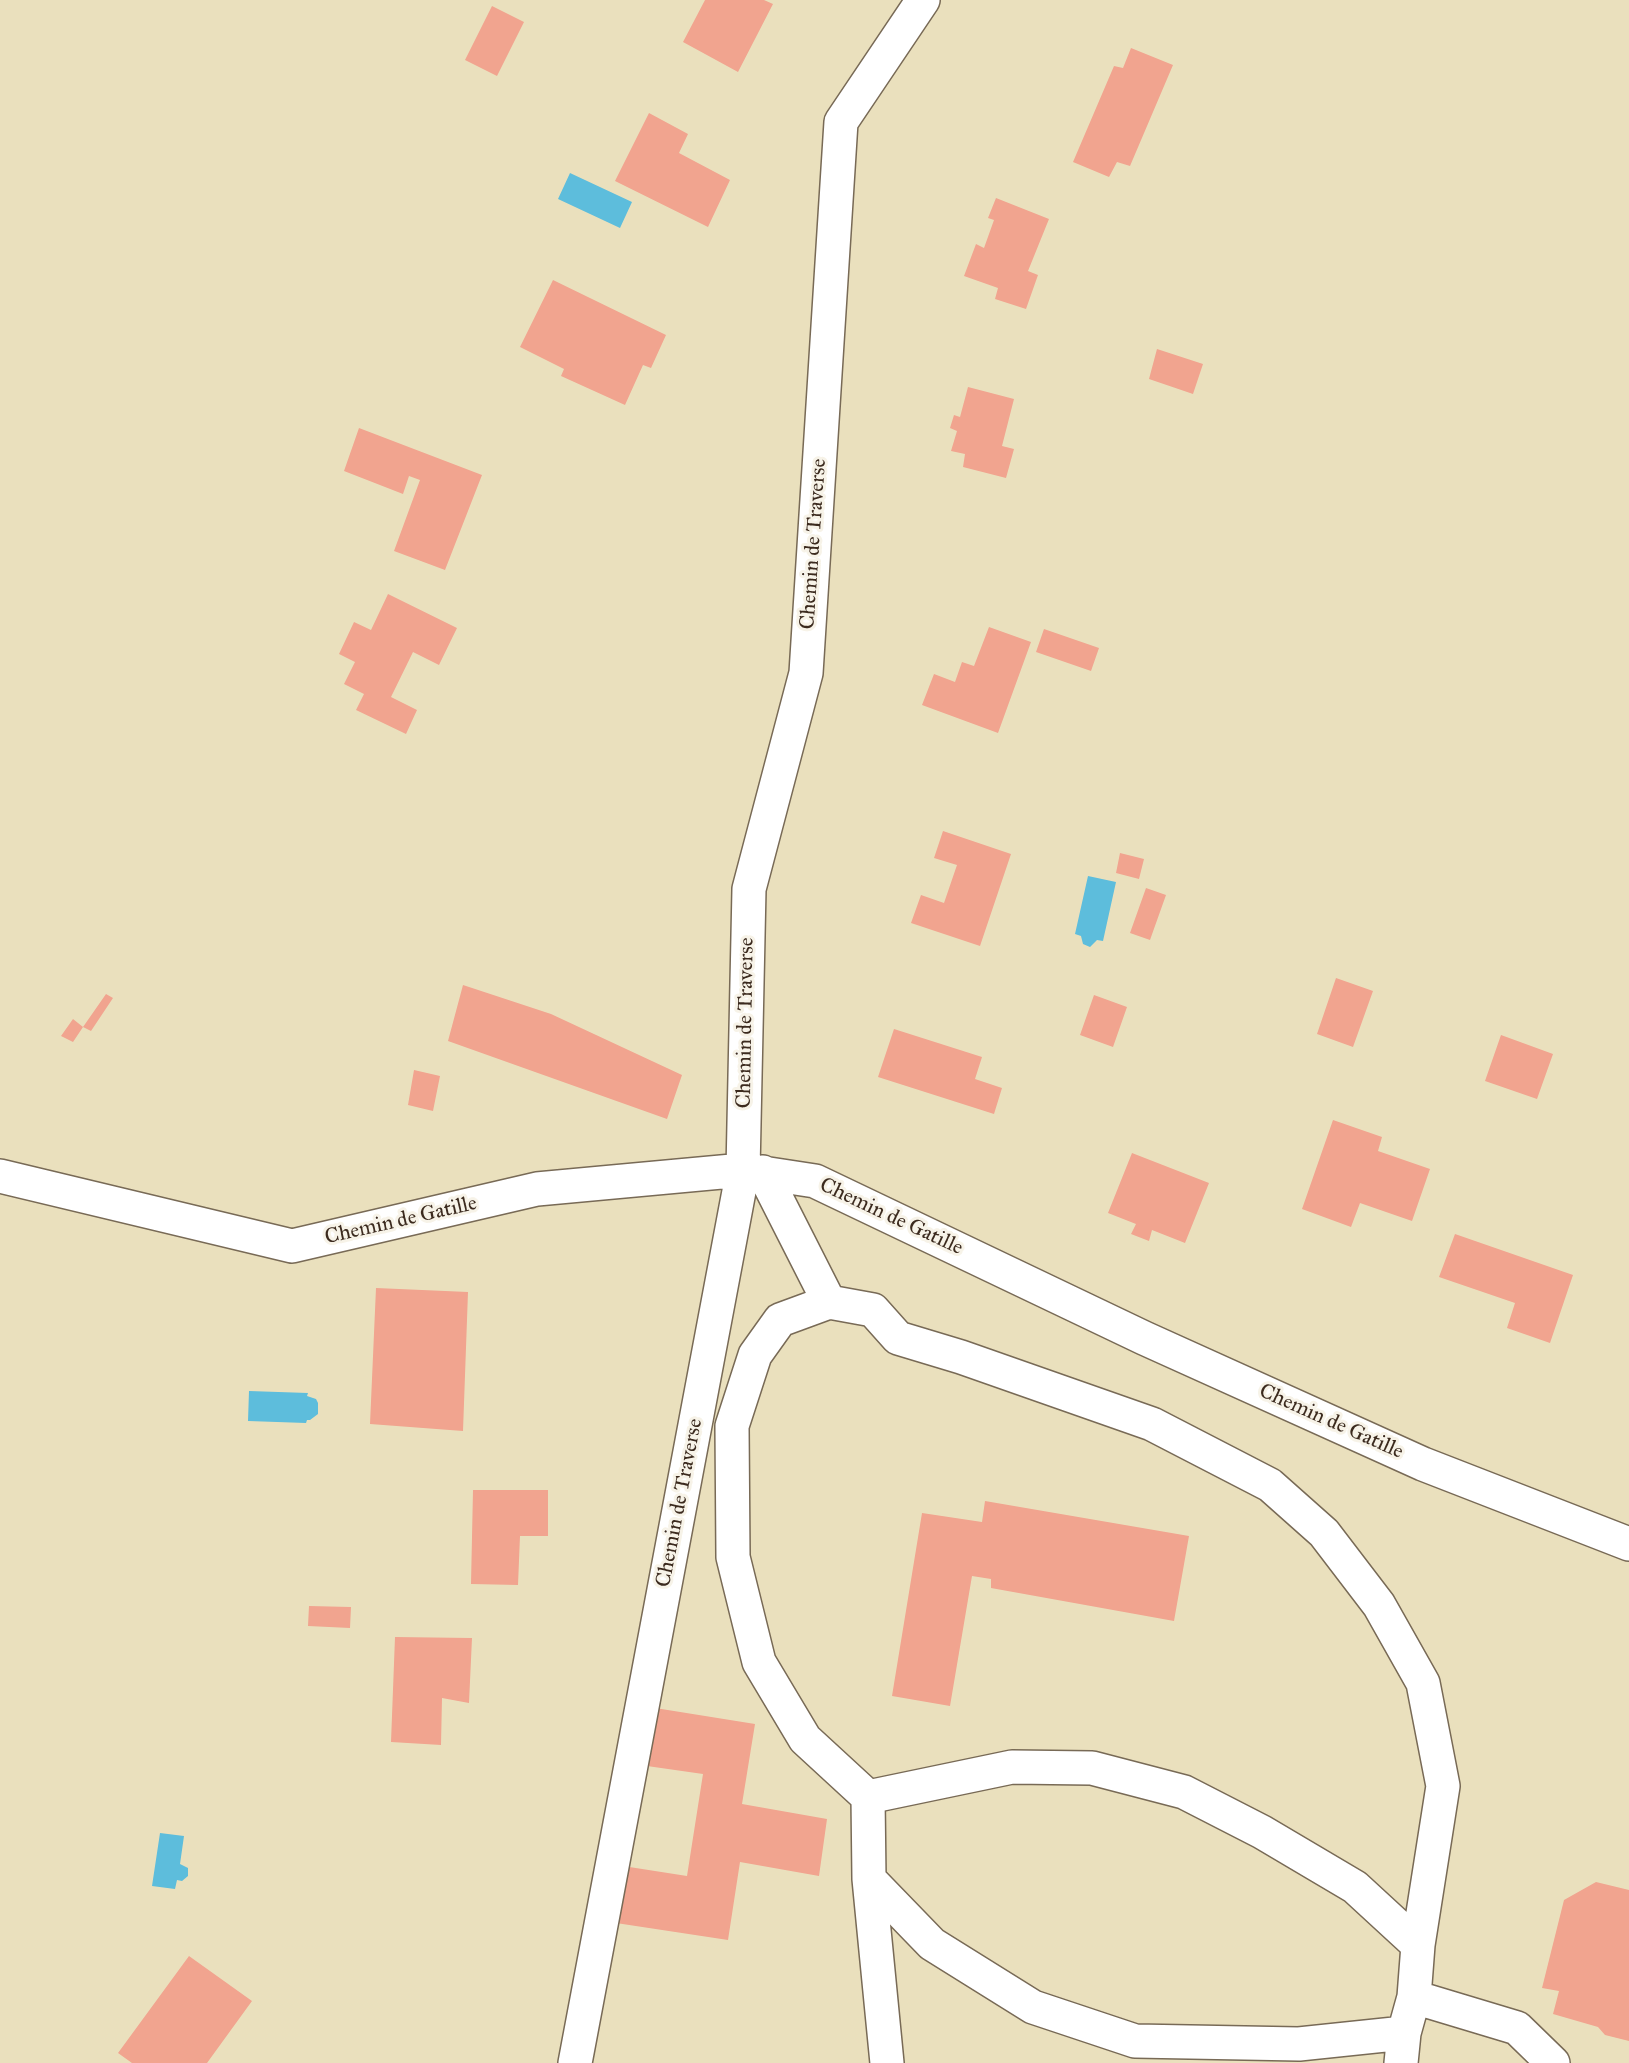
<!DOCTYPE html>
<style>
body{margin:0}
canvas{display:block;background:#eae0bd}
</style>
<canvas width="1629" height="2063"></canvas>
<script>
const context = document.querySelector('canvas').getContext('2d');
context.lineJoin = 'round';
function fillPath(path, color) { context.fillStyle = color; context.fill(path, 'evenodd'); }
const shape = rows => new Path2D(rows.map(r => 'M' + r).join(''));
function strokePath(path, color, width, dash) { context.strokeStyle = color; context.lineWidth = width; context.lineCap = dash ? 'butt' : 'round'; context.setLineDash(dash || []); context.stroke(path); }
function label(font, color, halo, rows, align = 'center') {
  context.font = font + ' "IM FELL Great Primer",serif'; context.lineWidth = 6; context.setLineDash([]); context.textBaseline = 'middle'; context.strokeStyle = halo; context.fillStyle = color; for (const [text, x, y, turn = 0] of rows) {
    context.save(); context.translate(x, y); context.rotate((+turn || 0) * Math.PI / 180); context.textAlign = isNaN(turn) ? turn : align; if (halo) context.strokeText(text, 0, 0); context.fillText(text, 0, 0); context.restore();
  }
}
const water = shape([
 [570,173,632,202,620,228,558,199],
 [1088,876,1116,882,1103,941,1097,940,1090,947,1083,944,1081,936,1075,934],
 [249,1391,308,1393,307,1396,316,1399,318,1403,318,1414,310,1420,307,1420,306,1423,248,1421],
 [160,1833,184,1836,180,1864,188,1868,188,1876,182,1881,177,1880,175,1889,152,1886]
]);
const building = shape([
 [705,0,764,0,773,4,738,72,683,42],
 [492,6,524,22,497,76,465,60],
 [1131,48,1173,65,1130,166,1117,162,1109,177,1073,162,1114,66,1123,68],
 [649,113,688,134,679,153,730,180,708,227,615,181],
 [996,198,1049,219,1028,271,1038,275,1026,309,995,299,998,288,964,276,976,244,984,248,994,220,988,218],
 [553,280,666,335,651,368,643,365,625,405,561,376,564,369,520,347],
 [1157,349,1203,364,1193,394,1149,379],
 [968,387,1014,399,1002,446,1014,449,1006,478,963,467,965,454,951,451,957,431,950,428,954,415,960,417],
 [359,428,482,475,445,570,394,551,420,480,409,476,403,494,344,471],
 [388,594,457,628,439,665,413,652,391,697,417,710,406,734,356,710,364,694,344,684,355,662,339,654,354,622,371,630],
 [989,627,1031,642,998,733,922,705,934,674,955,682,962,662,974,666],
 [1044,629,1099,648,1091,671,1036,652],
 [943,831,1011,854,980,946,911,923,921,895,944,903,957,865,934,858],
 [1120,853,1144,859,1139,879,1116,873],
 [1146,888,1166,895,1150,940,1130,933],
 [1336,978,1373,991,1353,1047,1317,1034],
 [463,985,551,1014,682,1075,667,1119,448,1041],
 [106,994,113,998,91,1031,83,1027],
 [1094,995,1127,1007,1113,1047,1080,1035],
 [73,1019,83,1027,73,1042,61,1036],
 [894,1029,982,1057,975,1079,1002,1088,994,1114,878,1077],
 [1501,1035,1553,1054,1537,1099,1485,1081],
 [414,1070,440,1076,433,1111,408,1105],
 [1333,1120,1382,1137,1378,1151,1430,1169,1412,1221,1360,1203,1351,1227,1302,1209],
 [1132,1153,1209,1183,1185,1243,1152,1230,1149,1241,1131,1234,1136,1224,1108,1213],
 [1455,1234,1573,1275,1550,1343,1507,1328,1515,1303,1439,1277],
 [376,1288,468,1292,463,1431,370,1424],
 [473,1490,548,1490,548,1536,520,1536,518,1585,471,1584],
 [985,1501,1189,1536,1174,1621,991,1588,991,1579,972,1576,950,1706,892,1696,922,1513,982,1522],
 [309,1606,351,1607,350,1628,308,1626],
 [395,1637,472,1638,469,1703,442,1698,441,1745,391,1742],
 [649,1707,755,1724,742,1804,827,1819,819,1876,740,1862,728,1940,616,1923,623,1866,687,1876,703,1774,640,1765],
 [1596,1882,1629,1890,1629,2041,1605,2035,1598,2027,1553,2014,1559,1991,1542,1988,1564,1900],
 [189,1956,252,2001,207,2063,132,2063,118,2053]
]);
const minor = shape([
 [763,1172,829,1302],
 [0,1176,292,1246,537,1189,743,1170,815,1181,1144,1338,1423,1464,1629,1544],
 [868,1797,1012,1767,1092,1768,1184,1792,1262,1832,1355,1887,1418,1945,1414,1997,1404,2033,1299,2044,1135,2041,1033,2007,932,1944,869,1879],
 [1414,1997,1517,2028,1553,2063],
 [575,2063,743,1170,749,889,806,673,841,122,923,0],
 [887,2063,869,1879,868,1797,805,1739,759,1662,733,1557,732,1426,755,1355,780,1320,829,1302,873,1310,898,1338,961,1357,1152,1424,1270,1485,1324,1533,1379,1605,1423,1683,1443,1786,1418,1945],
 [1401,2063,1404,2033]
]);
const streetNames = [
 ["Chemin de Traverse",814,544,-86],
 ["Chemin de Traverse",746,1023,-89],
 ["Chemin de Gatille",891,1217,25],
 ["Chemin de Gatille",401,1221,-13],
 ["Chemin de Gatille",1331,1422,24],
 ["Chemin de Traverse",680,1503,-79]
];
fillPath(water, '#5dbddc');
fillPath(building, '#f1a48f');
strokePath(minor, '#786a56', 36);
strokePath(minor, '#fff', 33);
label('21px', '#3b2a1e', '#f7f3e8', streetNames);
</script>
